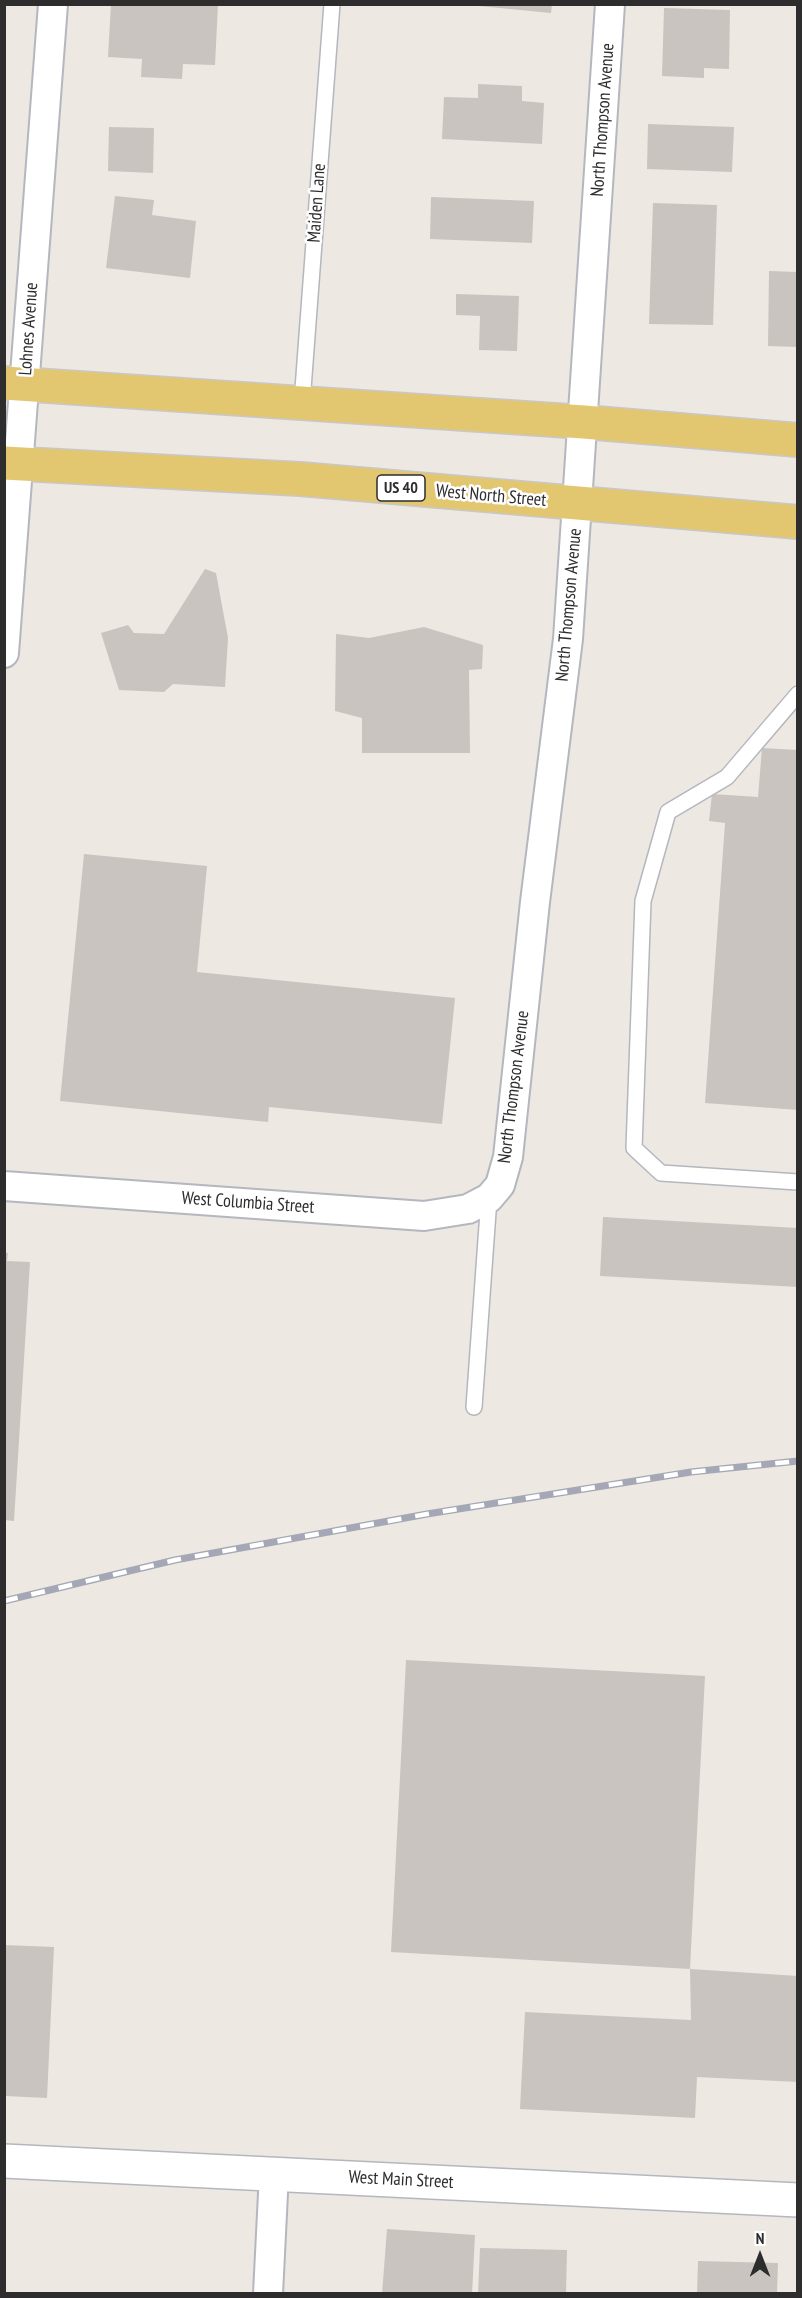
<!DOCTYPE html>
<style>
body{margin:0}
#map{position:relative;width:802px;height:2298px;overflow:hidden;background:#ede8e1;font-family:"PT Sans Narrow",sans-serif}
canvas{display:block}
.frame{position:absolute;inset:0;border:6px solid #2d2d2d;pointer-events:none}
.north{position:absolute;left:730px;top:2226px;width:60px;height:60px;-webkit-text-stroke:4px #fff;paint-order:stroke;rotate:0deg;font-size:16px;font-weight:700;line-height:24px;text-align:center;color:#2d2d2d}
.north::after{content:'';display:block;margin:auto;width:21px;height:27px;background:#2d2d2d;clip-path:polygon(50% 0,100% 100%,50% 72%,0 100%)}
</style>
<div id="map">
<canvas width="802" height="2298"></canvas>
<div class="frame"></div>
<div class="north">N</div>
</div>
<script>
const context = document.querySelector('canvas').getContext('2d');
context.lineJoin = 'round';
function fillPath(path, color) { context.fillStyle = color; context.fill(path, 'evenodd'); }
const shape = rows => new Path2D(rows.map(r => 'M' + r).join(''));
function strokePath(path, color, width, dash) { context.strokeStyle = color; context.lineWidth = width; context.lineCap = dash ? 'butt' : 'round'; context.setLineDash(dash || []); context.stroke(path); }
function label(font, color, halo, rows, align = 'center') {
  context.font = font + ' "PT Sans Narrow",sans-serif'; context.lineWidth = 5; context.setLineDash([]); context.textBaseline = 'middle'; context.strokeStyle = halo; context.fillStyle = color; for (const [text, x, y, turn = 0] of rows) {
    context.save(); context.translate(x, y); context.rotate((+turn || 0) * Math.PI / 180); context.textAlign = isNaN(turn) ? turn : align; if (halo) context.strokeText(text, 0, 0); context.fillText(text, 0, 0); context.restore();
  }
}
const building = shape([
 [111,4,218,4,215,65,183,64,182,79,141,77,142,59,108,57],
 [479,4,552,4,551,13,479,6],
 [664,8,730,10,729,69,704,68,704,78,662,76],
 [478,84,522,86,522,101,544,103,542,144,442,139,444,97,478,98],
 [648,124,734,127,732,172,647,169],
 [109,127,154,128,153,173,108,171],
 [115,196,154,200,152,215,196,221,190,278,106,268],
 [431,197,534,201,532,243,430,239],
 [653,203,717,205,713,325,649,324],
 [769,271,798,272,798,347,768,346],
 [456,294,519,296,517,351,479,350,480,316,456,315],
 [205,569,216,573,228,638,225,687,173,684,164,692,119,690,101,633,128,625,134,633,164,634],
 [424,627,483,645,482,669,469,670,470,753,362,753,362,718,335,711,336,634,369,638],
 [762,748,798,750,798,1110,705,1103,725,823,709,821,712,794,758,797],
 [84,854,207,866,197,972,455,998,442,1124,269,1107,268,1122,60,1101],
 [603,1217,798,1228,798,1287,600,1276],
 [4,1253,8,1253,7,1261,30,1262,14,1521,4,1520],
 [406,1660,705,1676,690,1969,391,1952],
 [4,1945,54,1947,47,2098,5,2096],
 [690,1969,798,1976,798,2082,697,2077,695,2118,520,2109,525,2012,691,2020],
 [387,2229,475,2235,472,2294,382,2294],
 [480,2248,567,2250,566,2294,478,2294],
 [698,2261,778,2263,777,2294,697,2294]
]);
const lane = shape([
 [302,402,332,4],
 [798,694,727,777,668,812,643,901,634,1148,661,1173,798,1182],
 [474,1407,489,1198]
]);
const street = shape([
 [4,653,53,4],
 [4,1186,424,1216,468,1209,489,1198,500,1185,508,1157,535,902,568,639,610,4],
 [268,2294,274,2173]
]);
const secondary = shape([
 [4,2161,798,2200]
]);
const primary = shape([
 [4,383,584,422,798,440],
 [4,463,300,479,798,522]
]);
const rail = shape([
 [4,1601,175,1560,427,1514,691,1472,798,1461]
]);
const shields = [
 [401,488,48]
];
const shieldNames = [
 ["US 40",401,488]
];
const streetNames = [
 ["North Thompson Avenue",603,120,-86],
 ["Maiden Lane",317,203,-86],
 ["Lohnes Avenue",29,329,-86],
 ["West North Street",491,496,5],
 ["North Thompson Avenue",569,605,-85],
 ["North Thompson Avenue",514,1087,-83],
 ["West Columbia Street",248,1203,4],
 ["West Main Street",401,2180,3]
];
fillPath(building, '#c9c4c0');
strokePath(lane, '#b4b7bf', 18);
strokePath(street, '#b4b7bf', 32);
strokePath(secondary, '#b4b7bf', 36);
strokePath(primary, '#c8c8c8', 36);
strokePath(lane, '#fff', 15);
strokePath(street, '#fff', 28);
strokePath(secondary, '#fff', 33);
strokePath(primary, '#e3c670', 33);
strokePath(rail, '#a4a7b5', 7);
strokePath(rail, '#fff', 4.5, [14]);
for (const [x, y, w] of shields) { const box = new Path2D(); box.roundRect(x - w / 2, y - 13, w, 26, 4.5); context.fillStyle = '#fff'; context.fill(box); strokePath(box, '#2d2d2d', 1.5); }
label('bold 16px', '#2d2d2d', null, shieldNames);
label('18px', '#2d2d2d', '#fff', streetNames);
</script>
